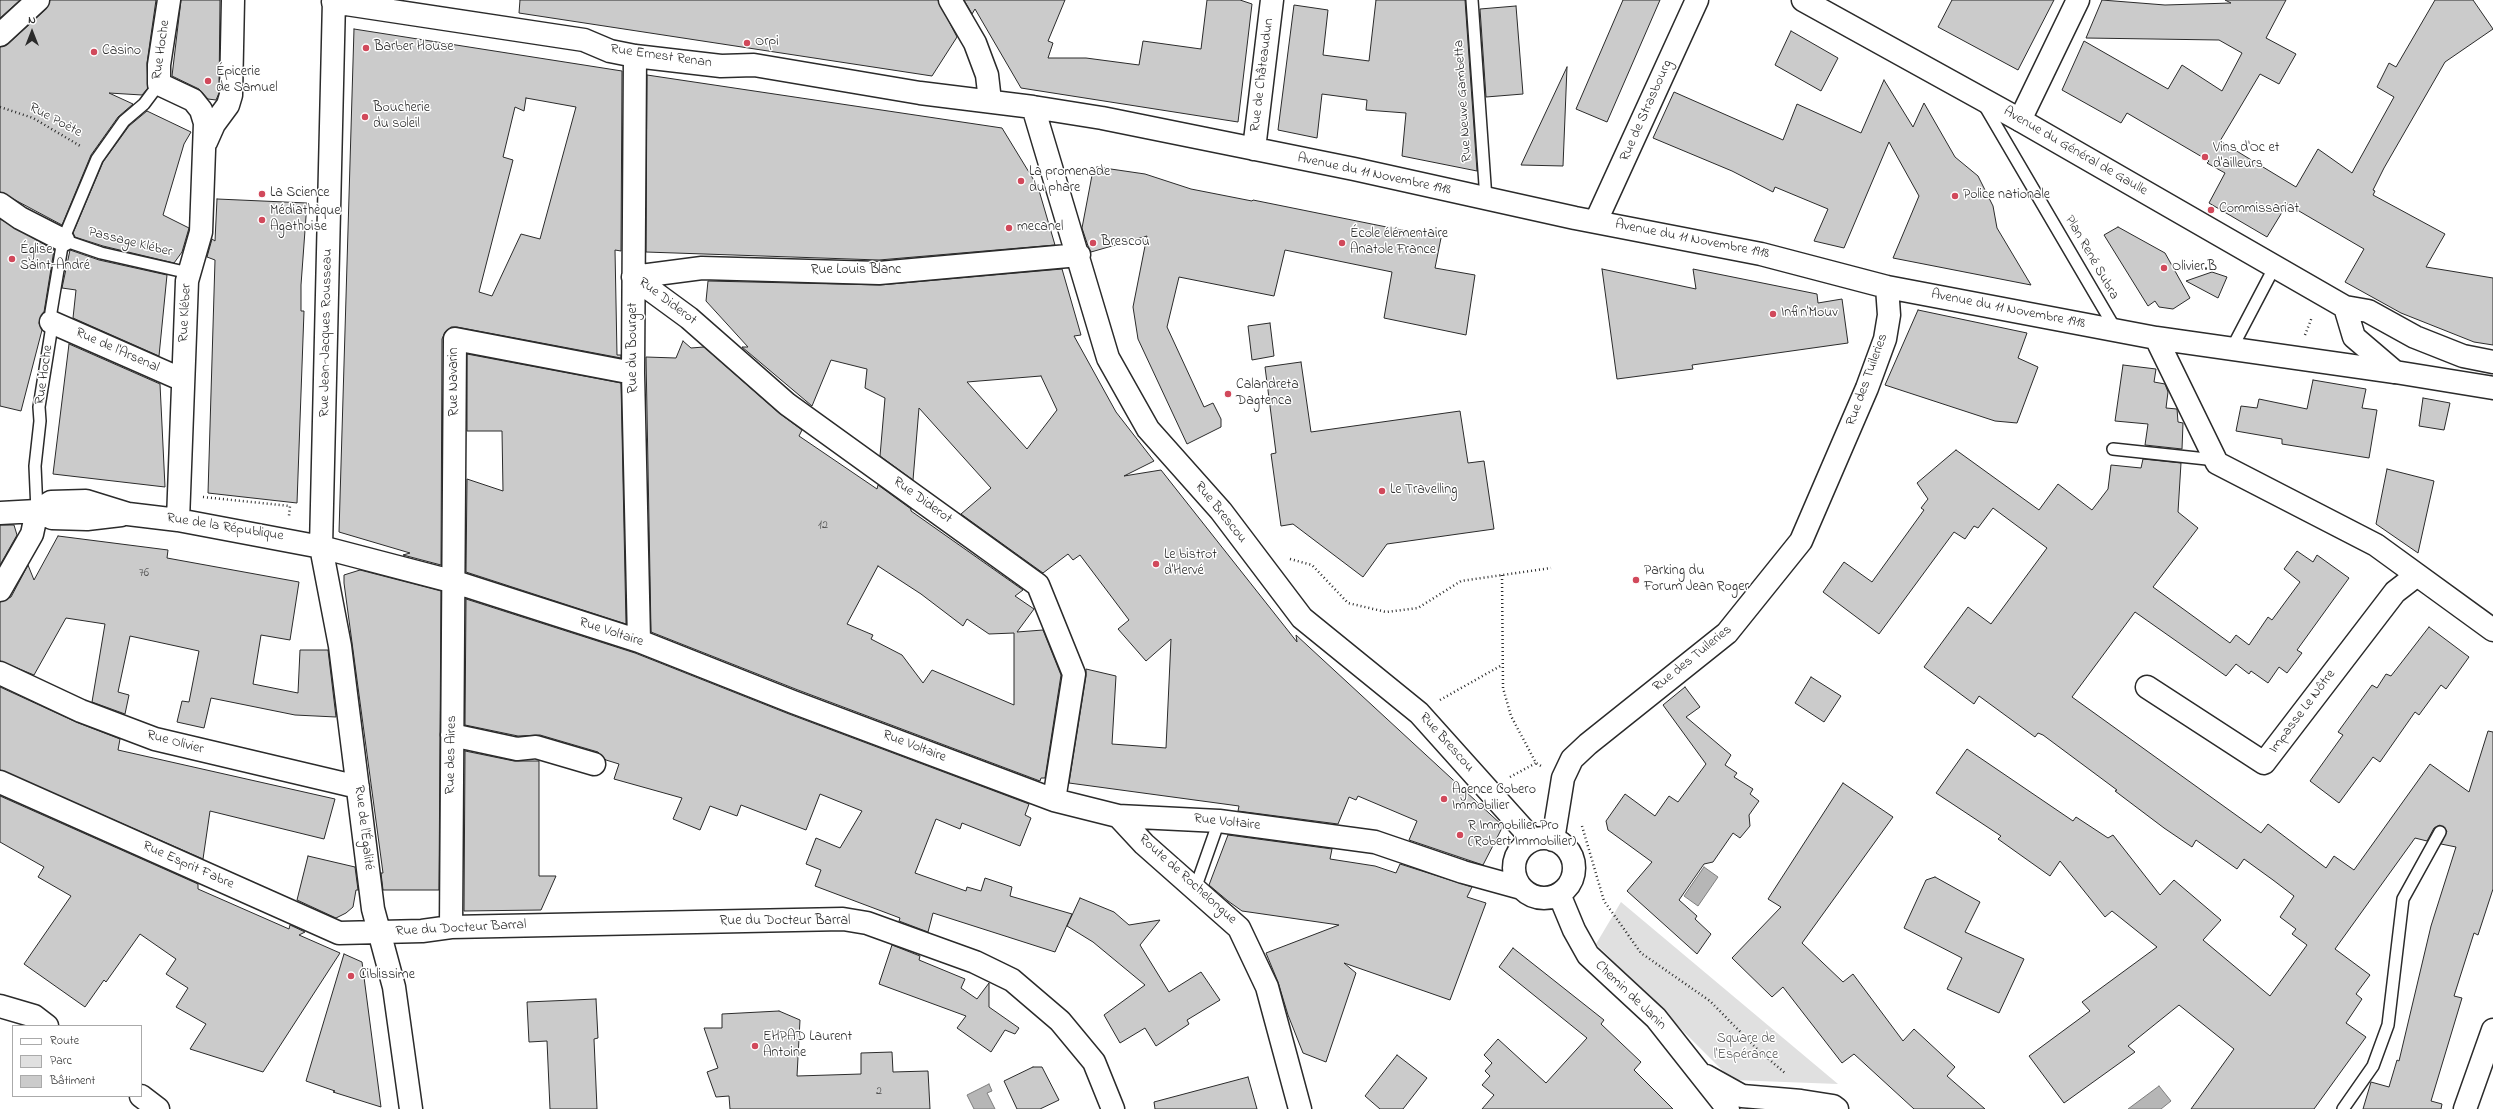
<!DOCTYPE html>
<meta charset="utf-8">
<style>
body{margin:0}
#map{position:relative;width:2493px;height:1109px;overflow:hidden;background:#fff;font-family:"Indie Flower",sans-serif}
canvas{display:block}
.legend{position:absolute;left:12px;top:1025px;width:130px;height:72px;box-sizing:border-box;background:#fff;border:1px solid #aaa;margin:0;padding:5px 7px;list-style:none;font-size:12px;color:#2b2b2b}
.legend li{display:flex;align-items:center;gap:8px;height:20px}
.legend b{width:20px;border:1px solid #aaa}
.north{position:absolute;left:12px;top:12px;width:40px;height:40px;-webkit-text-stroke:3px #fff;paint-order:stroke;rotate:0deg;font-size:11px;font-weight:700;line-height:16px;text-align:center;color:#2b2b2b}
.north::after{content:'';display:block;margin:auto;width:14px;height:18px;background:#2b2b2b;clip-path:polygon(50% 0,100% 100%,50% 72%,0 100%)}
</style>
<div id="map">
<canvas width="2493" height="1109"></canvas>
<ul class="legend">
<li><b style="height:5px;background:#fff"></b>Route</li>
<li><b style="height:11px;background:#e0e0e0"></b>Parc</li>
<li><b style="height:11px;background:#cbcbcb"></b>Bâtiment</li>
</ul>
<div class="north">N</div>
</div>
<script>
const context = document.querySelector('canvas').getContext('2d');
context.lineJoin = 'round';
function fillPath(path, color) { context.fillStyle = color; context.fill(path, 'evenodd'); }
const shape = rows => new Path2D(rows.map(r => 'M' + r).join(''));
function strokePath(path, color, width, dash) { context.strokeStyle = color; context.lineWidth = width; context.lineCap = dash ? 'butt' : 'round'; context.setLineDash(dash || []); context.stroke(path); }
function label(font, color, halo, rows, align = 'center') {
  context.font = font + ' "Indie Flower",sans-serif'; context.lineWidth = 3; context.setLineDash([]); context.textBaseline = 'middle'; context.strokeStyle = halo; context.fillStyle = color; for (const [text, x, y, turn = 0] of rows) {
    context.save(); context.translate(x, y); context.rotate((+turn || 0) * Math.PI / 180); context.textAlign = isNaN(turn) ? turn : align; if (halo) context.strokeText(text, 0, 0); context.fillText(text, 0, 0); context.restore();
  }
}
const green = shape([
 [1621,902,1838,1084,1732,1080,1596,944]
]);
const water = shape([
 [1704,867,1718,877,1698,906,1684,896,1704,867],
 [989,1084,992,1091,987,1093,995,1109,974,1109,967,1095,989,1084],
 [2159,1086,2171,1101,2161,1109,2128,1109,2159,1086]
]);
const building = shape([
 [0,0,20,0,0,18,0,0],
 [50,0,156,0,147,63,148,88,142,95,109,93,133,104,118,117,91,155,62,225,0,192,0,47,8,44,46,9,50,0],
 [181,0,220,0,219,93,216,100,208,99,199,89,172,76,181,0],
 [520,0,938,0,957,37,932,76,519,13,520,0],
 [964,0,1065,0,1048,41,1053,43,1048,58,1086,58,1139,65,1143,41,1201,49,1207,0,1240,0,1252,4,1238,122,1021,88,975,9,972,14,964,0],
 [1376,0,1465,0,1477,171,1402,156,1406,113,1366,110,1367,100,1322,94,1317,138,1278,130,1294,5,1328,10,1323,55,1369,61,1376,0],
 [1623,0,1660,0,1607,122,1576,109,1623,0],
 [1952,0,2054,0,2018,70,1938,27,1952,0],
 [2102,0,2165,5,2231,3,2225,0,2286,0,2266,38,2296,54,2279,84,2260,74,2220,141,2296,187,2318,149,2352,173,2394,97,2377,87,2389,63,2396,67,2435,0,2473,0,2493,29,2445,62,2384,168,2373,190,2375,191,2373,195,2445,234,2426,267,2493,278,2493,345,2474,342,2401,313,2345,282,2364,249,2287,204,2267,237,2209,203,2225,173,2207,163,2209,161,2127,113,2121,123,2062,90,2084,41,2168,89,2182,65,2222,91,2242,53,2219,40,2086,38,2102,0],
 [1516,6,1523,94,1486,97,1480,9,1516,6],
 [354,29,622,71,621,251,615,250,617,355,621,355,621,358,457,327,451,327,445,332,442,339,441,565,403,555,410,553,339,532,354,29],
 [526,98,576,107,540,239,521,234,492,296,479,292,513,160,503,157,515,107,524,111,526,98],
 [1791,31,1838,58,1821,91,1775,65,1791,31],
 [1567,67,1563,166,1521,165,1567,67],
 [647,75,1002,128,1038,187,1055,245,879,260,646,252,647,75],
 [1884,80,1913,127,1924,103,1955,157,1978,176,1993,206,1997,228,2031,285,1893,258,1919,196,1889,142,1844,248,1814,241,1828,209,1775,187,1773,192,1732,171,1653,138,1674,92,1783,140,1797,104,1861,133,1884,80],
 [147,111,191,132,184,144,163,215,189,228,182,252,174,263,103,246,75,237,73,233,103,162,129,126,147,111],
 [1097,167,1145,174,1191,189,1252,201,1253,200,1441,238,1435,268,1475,275,1466,335,1384,318,1392,272,1285,250,1274,296,1179,277,1167,327,1204,407,1213,403,1221,419,1221,427,1187,444,1138,339,1133,307,1147,236,1091,252,1088,246,1082,228,1093,170,1096,171,1097,167],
 [217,199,307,203,301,285,301,311,304,311,297,503,208,493,215,260,207,257,212,239,215,241,217,199],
 [0,219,54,250,44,312,39,323,42,330,21,411,0,406,0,219],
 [2118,227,2165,253,2190,298,2173,309,2159,307,2155,301,2148,306,2104,235,2118,227],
 [70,250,99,260,167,275,159,356,73,318,76,290,62,288,70,250],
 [1062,269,1081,335,1074,336,1116,412,1154,461,1124,476,1161,470,1297,642,1296,635,1503,826,1483,865,1409,840,1417,821,1358,796,1356,800,1349,797,1338,824,1238,811,1239,806,1069,783,1086,676,1086,669,1116,676,1112,744,1166,748,1171,639,1146,661,1118,629,1129,620,1080,555,1073,560,1068,554,1043,573,961,514,991,488,919,408,913,480,880,456,885,398,865,388,867,369,831,360,812,406,742,347,748,347,706,301,708,281,880,285,1062,269],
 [1041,376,1057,410,1027,449,967,382,1041,376],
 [1602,269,1696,289,1693,269,1817,294,1818,303,1842,299,1848,343,1692,365,1693,369,1617,379,1602,269],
 [2212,272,2227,277,2218,298,2186,281,2212,272],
 [1918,310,2027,333,2018,358,2038,367,2017,423,1995,421,1885,385,1918,310],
 [1270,323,1274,356,1252,360,1248,326,1270,323],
 [683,341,691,348,704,347,779,413,802,430,799,436,877,489,878,485,911,509,911,511,1023,590,1015,596,1034,609,1017,632,1043,630,1061,675,1045,778,1041,778,1040,781,798,690,651,632,646,357,676,358,683,341],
 [878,566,921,594,963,626,967,619,989,634,1014,633,1014,705,932,670,923,683,902,655,871,639,873,635,847,624,878,566],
 [69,344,160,384,165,487,53,474,69,344],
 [467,354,621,383,626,624,466,572,467,479,503,491,502,431,467,431,467,354],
 [1301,362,1311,432,1460,411,1468,463,1484,461,1494,529,1387,544,1363,577,1293,524,1281,526,1271,454,1276,453,1265,367,1301,362],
 [2123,365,2156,369,2154,382,2165,384,2168,392,2166,408,2177,409,2178,422,2183,423,2182,449,2145,445,2148,424,2115,421,2123,365],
 [2313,380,2366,389,2362,408,2377,410,2369,458,2282,444,2282,439,2236,431,2241,406,2257,408,2259,399,2307,409,2313,380],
 [2423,398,2450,403,2444,430,2419,426,2423,398],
 [1956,450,2039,510,2058,484,2092,510,2108,489,2111,465,2141,468,2143,459,2181,463,2178,512,2198,528,2153,587,2230,643,2236,635,2249,645,2268,617,2272,620,2300,582,2284,569,2297,551,2313,562,2317,555,2349,578,2297,650,2302,653,2287,673,2279,667,2268,683,2251,671,2249,674,2236,664,2226,676,2135,612,2072,697,2261,833,2268,824,2326,868,2334,856,2354,870,2430,764,2469,792,2488,731,2493,732,2493,889,2478,935,2474,933,2454,996,2462,998,2431,1101,2442,1104,2441,1109,2363,1109,2371,1082,2389,1087,2397,1060,2399,1061,2431,926,2456,847,2441,844,2447,831,2440,825,2434,828,2427,841,2415,838,2335,949,2370,975,2356,994,2362,999,2346,1023,2366,1037,2314,1109,2191,1109,2234,1049,2179,1005,2128,1046,2135,1052,2064,1103,2029,1056,2090,1011,2082,1002,2157,947,2112,911,2105,917,2060,861,2050,876,1998,839,2001,836,1936,793,1967,749,2073,821,2076,817,2108,838,2113,835,2160,895,2174,880,2221,920,2203,940,2270,996,2307,945,2292,934,2296,929,2280,917,2294,896,2273,880,2244,859,2237,869,2196,840,2192,847,2164,828,2115,791,2117,790,2043,735,2038,733,2035,737,1979,696,1974,704,1924,667,1968,607,1991,624,2047,548,1993,508,1978,528,1974,526,1965,539,1954,532,1879,634,1823,592,1844,562,1872,582,1924,510,1921,508,1928,499,1917,483,1956,450],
 [2387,469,2434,481,2418,553,2376,524,2387,469],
 [0,525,14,525,17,535,0,565,0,525],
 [58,536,168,550,167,558,299,582,290,640,261,635,253,684,298,693,300,650,328,650,336,717,295,715,211,698,204,728,177,722,182,701,189,702,199,651,130,636,118,692,129,695,125,714,92,702,105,624,66,618,34,675,0,661,0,602,11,597,28,565,34,580,58,536],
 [360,570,441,591,439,890,383,890,381,873,383,873,344,583,344,575,360,570],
 [466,599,635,653,789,714,1029,804,1025,815,1031,818,1020,846,962,823,960,829,936,819,915,873,966,891,967,887,981,891,985,878,1012,887,1010,896,1072,914,1055,952,933,913,928,932,899,921,900,918,815,886,821,870,806,864,816,838,840,848,862,811,820,794,806,830,741,805,737,816,710,806,700,830,673,819,682,798,614,779,619,764,606,760,598,752,540,735,518,736,465,725,466,599],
 [2429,627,2469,657,2446,689,2441,685,2419,715,2415,712,2380,762,2373,757,2339,803,2310,781,2343,735,2338,732,2372,685,2377,688,2386,674,2391,676,2429,627],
 [1811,677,1841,696,1824,722,1795,703,1811,677],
 [0,687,76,722,120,739,118,750,335,799,324,839,210,811,203,859,0,770,0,687],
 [1685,687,1700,707,1686,717,1731,755,1725,765,1737,773,1734,777,1753,789,1750,794,1759,801,1749,815,1750,826,1740,838,1733,833,1713,862,1704,864,1679,900,1697,916,1695,919,1711,934,1697,954,1627,891,1652,862,1608,830,1606,821,1625,794,1655,816,1669,796,1678,802,1706,764,1663,705,1685,687],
 [465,751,514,761,539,761,539,876,556,876,541,910,464,911,465,751],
 [1843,783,1893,817,1802,943,1843,982,1853,974,1903,1041,1914,1029,1955,1067,1947,1076,1985,1109,1914,1109,1854,1054,1842,1063,1783,987,1772,997,1732,958,1781,907,1768,899,1843,783],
 [0,796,198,884,198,889,289,929,290,925,305,932,299,935,340,953,263,1072,190,1049,206,1024,176,1007,188,988,166,974,176,959,140,934,106,982,104,980,85,1007,24,964,71,896,38,877,44,867,0,842,0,796],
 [1228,835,1332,849,1330,859,1375,866,1396,873,1400,864,1472,887,1467,897,1486,903,1450,1000,1344,963,1356,973,1326,1062,1303,1053,1288,1015,1278,982,1266,953,1339,925,1242,911,1228,901,1209,885,1228,835],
 [308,856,355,867,358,890,356,890,353,907,346,913,336,918,297,900,308,856],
 [1935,877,1980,902,1965,932,2024,959,1999,1013,1947,989,1962,958,1904,928,1926,880,1935,877],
 [1080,898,1114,912,1129,925,1160,920,1140,945,1169,992,1201,972,1220,1000,1187,1020,1189,1024,1156,1046,1145,1028,1120,1043,1104,1015,1145,985,1093,942,1067,926,1080,898],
 [892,945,920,956,919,960,965,979,961,988,977,999,989,983,989,1007,1019,1028,1015,1034,1005,1030,991,1052,957,1028,966,1016,879,984,892,945],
 [1513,948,1604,1020,1601,1024,1641,1062,1634,1070,1673,1109,1482,1109,1494,1095,1482,1085,1490,1076,1485,1071,1492,1063,1484,1055,1498,1039,1546,1083,1587,1038,1499,967,1513,948],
 [344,954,362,962,381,1107,333,1092,335,1091,306,1081,344,954],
 [596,999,598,1038,594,1039,597,1109,550,1109,547,1041,529,1042,527,1002,596,999],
 [779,1011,800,1020,797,1076,861,1074,861,1053,892,1052,893,1072,928,1071,930,1109,730,1109,729,1096,716,1097,707,1072,718,1068,704,1028,722,1028,722,1014,779,1011],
 [1397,1055,1427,1078,1403,1109,1380,1109,1365,1096,1397,1055],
 [1033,1067,1042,1067,1059,1100,1040,1109,1017,1109,1004,1081,1033,1067],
 [1248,1077,1257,1109,1155,1109,1154,1102,1248,1077]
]);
const path = shape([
 [0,107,33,118,82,147],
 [2305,335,2312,317],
 [203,497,290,506,289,516],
 [1290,559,1312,565,1348,603,1386,612,1418,608,1461,581,1551,568],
 [1502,575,1503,688,1511,716,1536,763,1541,766],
 [1440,700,1502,665],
 [1510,777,1536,763],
 [1582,826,1604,901,1641,953,1710,1001,1758,1050,1785,1073]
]);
const service = shape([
 [1472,0,1486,199],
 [1983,103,2116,330],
 [63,240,101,253,189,273],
 [2232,348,2275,266],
 [2113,449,2216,460],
 [37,511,35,466,40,421,39,407,51,332,51,312,63,240,97,159,124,121,144,104,159,84],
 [1195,889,1219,821],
 [2343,1109,2373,1066,2388,1025,2403,899,2440,832]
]);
const minor = shape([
 [169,0,159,65,159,84,193,100,201,110,205,123,201,232,187,281,178,520],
 [334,0,321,547,340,646,373,909,394,987,411,1109],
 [950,0,975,43,987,75,990,101],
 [333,2,584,40,610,51,635,56,721,66,754,65,920,93,1033,107,1102,118,1354,169,1575,218,1761,254,1887,287,2156,338,2395,372],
 [0,35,38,0],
 [635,56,633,373,639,641],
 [1033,107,1108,358,1148,429,1221,511,1302,618,1419,713,1533,840],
 [2020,120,2078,0],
 [206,142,214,124,228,105,231,95,233,0],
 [1254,149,1272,0],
 [0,204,20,218,63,240],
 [1596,221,1697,0],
 [633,277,689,318,787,404,1038,585,1074,674,1054,800],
 [633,277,702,268,879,273,1079,255],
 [51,322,183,380],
 [2156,338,2217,463,2376,545,2493,630],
 [37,511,51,502,86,501,128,514,178,520,321,547,455,582,639,641,793,702,1054,800,1118,816,1219,821,1375,842,1463,872,1521,888],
 [0,513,37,511,52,518,87,519,121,515],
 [0,590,32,534,37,511],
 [0,673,81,711,155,739,358,787],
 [2147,687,2264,763,2395,592,2417,575],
 [452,735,517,749,536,747,594,764],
 [0,782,339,933,422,931,451,927,843,919,867,923,975,962,1012,980,1060,1021,1094,1062,1113,1109],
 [1118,816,1144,844,1239,928,1267,987,1300,1109],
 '1514 868a30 30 0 1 1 60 0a30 30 0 1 1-60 0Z',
 [1553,840,1563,778,1572,759,1588,744,1727,633,1801,541,1867,388,1885,339,1889,315,1887,287],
 [1559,894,1574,930,1588,955,1656,1018,1728,1109],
 [451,927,455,339,633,373],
 [0,1006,34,1016,47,1026],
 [1706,1076,1742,1096,1801,1101,1833,1106,1837,1109],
 [141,1096,158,1109],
 [2465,1109,2493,1030]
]);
const secondary = shape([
 [1803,0,2020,120,2345,307,2368,311,2415,337,2463,356,2493,362],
 [2345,307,2354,337,2395,372,2493,388]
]);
const markers = [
 [747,43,4,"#d1495b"],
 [366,48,4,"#d1495b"],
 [94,52,4,"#d1495b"],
 [208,81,4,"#d1495b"],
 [365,117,4,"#d1495b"],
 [2205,157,4,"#d1495b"],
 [1021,181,4,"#d1495b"],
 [262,194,4,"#d1495b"],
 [1955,196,4,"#d1495b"],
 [2211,210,4,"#d1495b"],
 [262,220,4,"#d1495b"],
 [1009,228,4,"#d1495b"],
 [1093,243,4,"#d1495b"],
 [1342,243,4,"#d1495b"],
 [12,259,4,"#d1495b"],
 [2164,268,4,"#d1495b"],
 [1773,314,4,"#d1495b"],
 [1228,394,4,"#d1495b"],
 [1382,491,4,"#d1495b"],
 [1156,564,4,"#d1495b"],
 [1636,580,4,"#d1495b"],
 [1444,799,4,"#d1495b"],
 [1460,835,4,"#d1495b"],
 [351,976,4,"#d1495b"],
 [755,1046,4,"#d1495b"]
];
const numberNames = [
 ["12",823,526],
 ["76",144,574],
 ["2",879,1092]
];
const poiNames = [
 ["Orpi",755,43],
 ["Barber House",374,48],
 ["Casino",102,52],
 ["Épicerie",216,73],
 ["de Samuel",216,89],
 ["Boucherie",373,109],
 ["du soleil",373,125],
 ["Vins d'Oc et",2213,149],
 ["d'ailleurs",2213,165],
 ["La promenade",1029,173],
 ["du phare",1029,189],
 ["La Science",270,194],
 ["Police nationale",1963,196],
 ["Commissariat",2219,210],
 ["Médiathèque",270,212],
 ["Agathoise",270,228],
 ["mecanel",1017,228],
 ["École élémentaire",1350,235],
 ["Anatole France",1350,251],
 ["Brescou",1101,243],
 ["Église",20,251],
 ["Saint-André",20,267],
 ["Olivier.B",2172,268],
 ["Infin'Mouv",1781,314],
 ["Calandreta",1236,386],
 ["Dagtenca",1236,402],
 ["Le Travelling",1390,491],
 ["Le bistrot",1164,556],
 ["d'Hervé",1164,572],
 ["Parking du",1644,572],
 ["Forum Jean Roger",1644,588],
 ["Agence Cobero",1452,791],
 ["Immobilier",1452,807],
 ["R Immobilier Pro",1468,827],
 ["(Robert Immobilier)",1468,843],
 ["Ciblissime",359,976],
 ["EHPAD Laurent",763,1038],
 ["Antoine",763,1054]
];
const streetNames = [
 ["Rue Hoche",162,50,-82],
 ["Rue Ernest Renan",661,57,8],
 ["Rue de Châteaudun",1263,75,-83],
 ["Rue Neuve Gambetta",1464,101,-94],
 ["Rue de Strasbourg",1647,111,-66],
 ["Rue Poète",55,121,28],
 ["Avenue du Général de Gaulle",2075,152,30],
 ["Avenue du 11 Novembre 1918",1374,175,12],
 ["Avenue du 11 Novembre 1918",1692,240,11],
 ["Passage Kléber",130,243,14],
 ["Plan René Subra",2091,258,60],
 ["Rue Louis Blanc",856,271],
 ["Rue Diderot",667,302,37],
 ["Avenue du 11 Novembre 1918",2008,310,11],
 ["Rue Kléber",186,313,-87],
 ["Rue Jean-Jacques Rousseau",327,333,-89],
 ["Rue du Bourget",634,348,-90],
 ["Rue de l'Arsenal",117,351,24],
 ["Rue Hoche",45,375,-82],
 ["Rue des Tuileries",1868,380,-70],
 ["Rue Navarin",455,382,-90],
 ["Rue Diderot",922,501,36],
 ["Rue Brescou",1220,513,51],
 ["Rue de la République",225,528,9],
 ["Rue Voltaire",611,633,18],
 ["Rue des Tuileries",1693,659,-39],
 ["Impasse Le Nôtre",2303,712,-53],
 ["Rue Olivier",175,743,15],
 ["Rue Brescou",1446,743,48],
 ["Rue Voltaire",914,747,21],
 ["Rue des Aires",452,755,-89],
 ["Rue Voltaire",1227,823,6],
 ["Rue de l'Égalité",363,828,83],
 ["Rue Esprit Fabre",188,866,24],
 ["Route de Rochelongue",1187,880,42],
 ["Rue du Docteur Barral",785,922],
 ["Rue du Docteur Barral",461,929,-3],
 ["Chemin de Janin",1630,996,44]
];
const parkNames = [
 ["Square de",1746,1040],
 ["l'Espérance",1746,1056]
];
fillPath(green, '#e0e0e0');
fillPath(water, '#b6b6b6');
strokePath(water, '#7e7e7e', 1);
fillPath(building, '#cbcbcb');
strokePath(building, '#2b2b2b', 1);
strokePath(service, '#2b2b2b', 14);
strokePath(minor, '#2b2b2b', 25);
strokePath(secondary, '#2b2b2b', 25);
strokePath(path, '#2b2b2b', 2.5, [1, 3]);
strokePath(service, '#fff', 11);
strokePath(minor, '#fff', 22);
strokePath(secondary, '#fff', 22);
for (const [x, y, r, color] of markers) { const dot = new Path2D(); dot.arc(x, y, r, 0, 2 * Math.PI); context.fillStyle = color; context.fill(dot); strokePath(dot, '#fff', 1.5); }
label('12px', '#535353', null, numberNames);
label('14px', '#2b2b2b', '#fff', poiNames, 'left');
label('14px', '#2b2b2b', '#fff', streetNames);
label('14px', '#585858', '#fff', parkNames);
</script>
